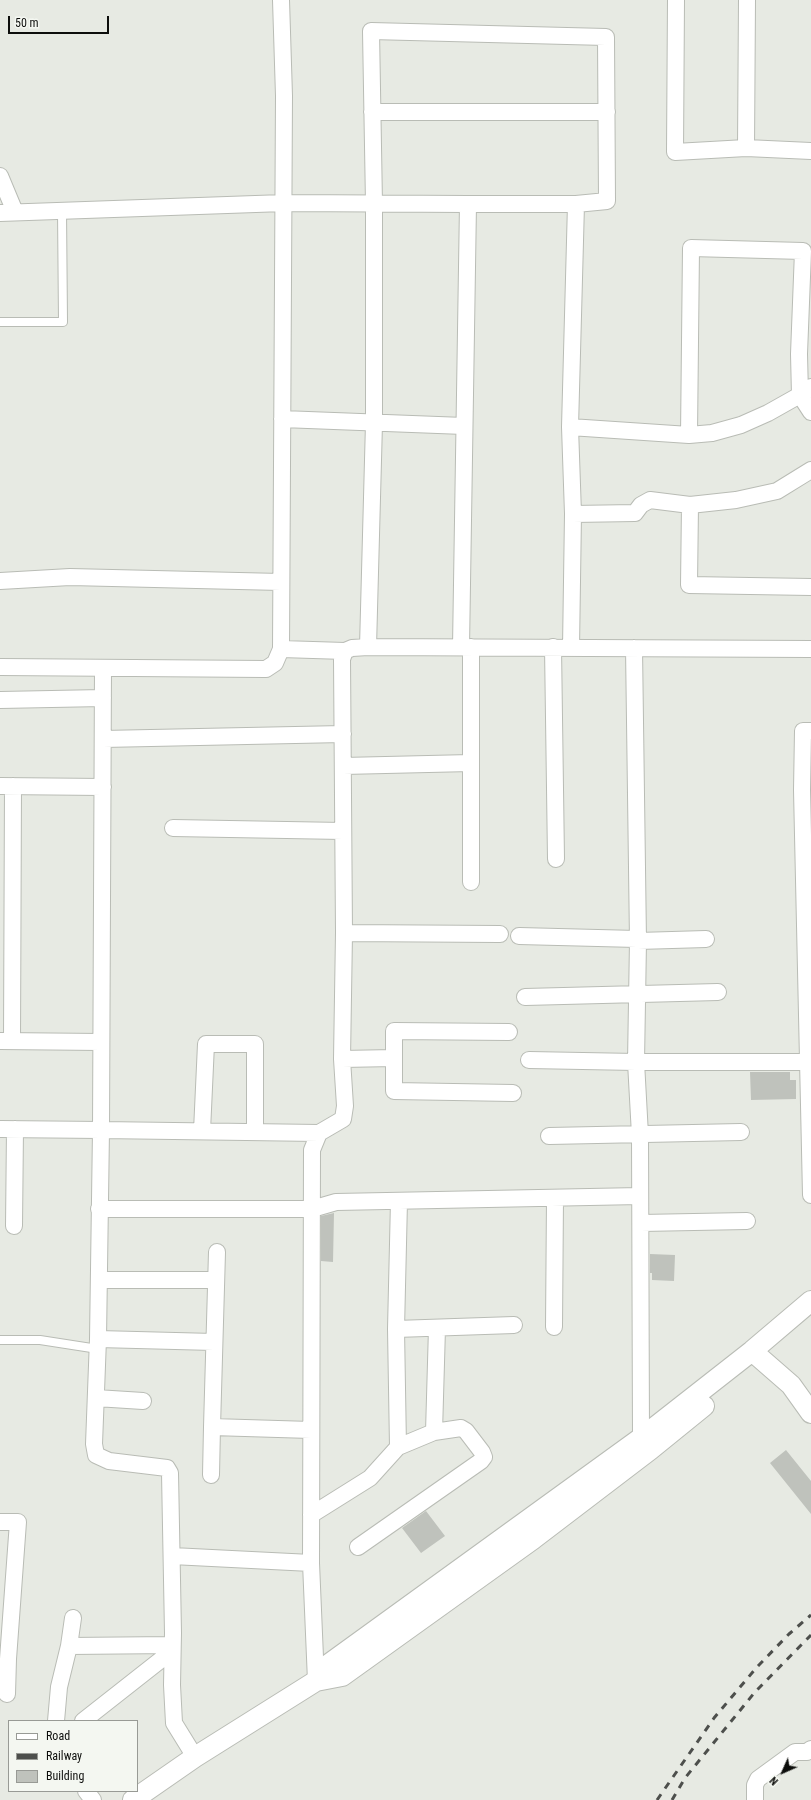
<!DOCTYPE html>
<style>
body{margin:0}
#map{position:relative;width:811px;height:1800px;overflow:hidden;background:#e7eae3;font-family:"Roboto Condensed",sans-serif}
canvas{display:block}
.legend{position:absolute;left:8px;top:1720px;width:130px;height:72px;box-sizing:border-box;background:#f4f7f1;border:1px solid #989a95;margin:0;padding:5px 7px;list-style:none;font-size:12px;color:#0d0e0c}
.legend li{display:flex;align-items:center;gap:8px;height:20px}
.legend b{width:20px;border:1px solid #989a95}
.north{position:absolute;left:763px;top:1752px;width:40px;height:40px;-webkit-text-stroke:3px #f4f7f1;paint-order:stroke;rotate:225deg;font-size:11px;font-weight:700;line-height:16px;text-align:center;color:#0d0e0c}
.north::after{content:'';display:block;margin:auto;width:14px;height:18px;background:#0d0e0c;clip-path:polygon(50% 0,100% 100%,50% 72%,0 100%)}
.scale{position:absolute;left:8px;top:16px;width:101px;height:18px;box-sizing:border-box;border:2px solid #0d0e0c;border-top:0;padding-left:5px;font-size:12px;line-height:14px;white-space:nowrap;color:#0d0e0c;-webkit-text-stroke:3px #f4f7f1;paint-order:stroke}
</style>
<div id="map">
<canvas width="811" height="1800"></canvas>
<ul class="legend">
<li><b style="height:5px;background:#fff"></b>Road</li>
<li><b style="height:5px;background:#4d4f4c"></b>Railway</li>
<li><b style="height:11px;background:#bfc2bc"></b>Building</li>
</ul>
<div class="north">N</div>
<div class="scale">50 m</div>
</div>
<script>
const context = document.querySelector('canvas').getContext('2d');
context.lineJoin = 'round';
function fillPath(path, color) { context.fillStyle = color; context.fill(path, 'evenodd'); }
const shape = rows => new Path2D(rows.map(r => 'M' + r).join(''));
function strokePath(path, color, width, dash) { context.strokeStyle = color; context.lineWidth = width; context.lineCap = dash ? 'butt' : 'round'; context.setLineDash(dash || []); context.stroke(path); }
const building = shape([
 [750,1072,790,1072,790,1080,796,1080,796,1099,751,1100],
 [334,1213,333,1262,321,1261,321,1216],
 [650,1254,675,1255,674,1281,652,1280,652,1273,650,1273],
 [786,1450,811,1481,811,1514,770,1463],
 [426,1511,445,1536,421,1553,402,1528]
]);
const service = shape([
 [0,322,63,322,62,211],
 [0,1340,40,1340,98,1349]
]);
const minor = shape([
 [281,0,284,96,281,649,345,651],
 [676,0,675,152,746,148,811,151],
 [372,112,607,112],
 [746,148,747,0],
 [0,176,15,212],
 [468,204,576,204,570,427,573,514,571,648],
 [0,213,284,203,468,204,461,647],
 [811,387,800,395,768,413,741,425,712,433,689,435,691,248,803,251,799,354,800,395,811,412],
 [282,419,464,426],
 [570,427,689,435],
 [811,470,777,491,736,500,690,505,689,585,811,587],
 [573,514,635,513,641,505,650,500,690,505],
 [0,581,70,577,281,582],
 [368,647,374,423,374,204,371,31,606,37,607,201,576,204],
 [471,647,471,882],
 [553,647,556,859],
 [634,648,638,941,636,1062,640,1135,641,1438],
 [0,667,266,669,275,663,281,649],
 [103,668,101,1130,319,1133],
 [0,700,103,698],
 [811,731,803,731,802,790,811,1195],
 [103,739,343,734],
 [343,766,471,763],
 [0,786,103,787],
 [173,828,343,831],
 [344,933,500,934],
 [519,936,637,939,638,941,706,939],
 [525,997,718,992],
 [509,1032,394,1031,394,1091,513,1093],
 [0,1041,101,1042],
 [12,1041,13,786],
 [342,1059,394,1058],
 [529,1060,636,1062,811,1062],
 [0,1129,101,1130,98,1339,94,1444,96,1455,109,1461,167,1468,170,1473,173,1633,172,1685,174,1723,195,1757],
 [202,1131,206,1044,255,1044,255,1132],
 [549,1136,741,1132],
 [99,1209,312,1209,336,1202,640,1196],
 [641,1223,747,1221],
 [14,1226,15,1129],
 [217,1252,212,1427,311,1430],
 [99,1280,216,1280],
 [554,1327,555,1198],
 [396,1329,514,1325],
 [98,1339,214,1342],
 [96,1398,143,1401],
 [434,1432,437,1328],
 [211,1475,212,1427],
 [311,1515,370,1478,398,1447,396,1329,399,1201],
 [0,1522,18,1522,8,1659,7,1694],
 [358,1547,481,1461,484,1457,482,1452,466,1431,461,1428,434,1432,398,1447],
 [172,1556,311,1563],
 [69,1646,172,1645],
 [316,1681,311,1563,312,1150,319,1133,343,1119,345,1106,342,1059,344,933,342,659,345,651,352,648,368,647,811,649],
 [56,1721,59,1687,69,1646,73,1618],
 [83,1721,172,1651],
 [86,1791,93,1800],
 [755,1800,755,1785,758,1779,795,1752,807,1752,811,1749]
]);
const tertiary = shape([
 [752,1351,791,1385,811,1413],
 [316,1681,342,1676,533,1539,651,1449,704,1406],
 [133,1800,195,1757,316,1681,329,1664,641,1438,752,1351,811,1301]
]);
const rail = shape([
 [657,1800,714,1718,757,1667,789,1634,811,1615],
 [672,1800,685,1778,755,1692,811,1635]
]);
fillPath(building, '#bfc2bc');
strokePath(service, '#b9bcb5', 10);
strokePath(minor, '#b9bcb5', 18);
strokePath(tertiary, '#b9bcb5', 22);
strokePath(service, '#fff', 8);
strokePath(minor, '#fff', 16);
strokePath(tertiary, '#fff', 20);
strokePath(rail, '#4d4f4c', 3, [7, 7]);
</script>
